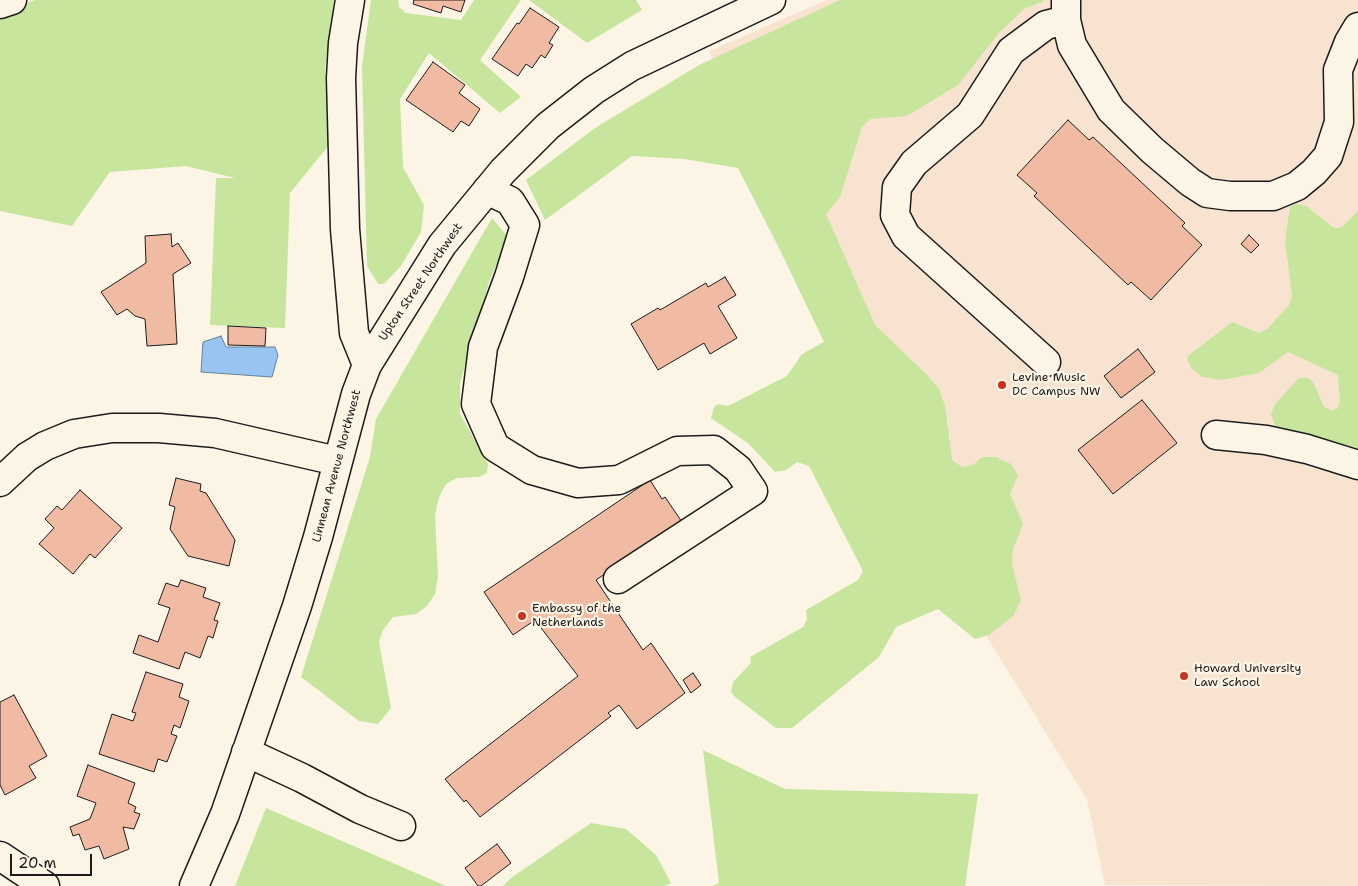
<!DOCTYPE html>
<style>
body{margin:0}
#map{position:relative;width:1358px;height:886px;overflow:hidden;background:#fcf5e5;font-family:"Shantell Sans",sans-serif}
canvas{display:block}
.scale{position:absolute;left:10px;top:854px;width:82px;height:22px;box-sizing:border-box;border:2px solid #1c1c1c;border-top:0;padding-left:6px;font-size:15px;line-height:18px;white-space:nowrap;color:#1c1c1c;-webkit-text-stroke:4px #fcf5e5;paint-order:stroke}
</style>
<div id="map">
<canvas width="1358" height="886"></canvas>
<div class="scale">20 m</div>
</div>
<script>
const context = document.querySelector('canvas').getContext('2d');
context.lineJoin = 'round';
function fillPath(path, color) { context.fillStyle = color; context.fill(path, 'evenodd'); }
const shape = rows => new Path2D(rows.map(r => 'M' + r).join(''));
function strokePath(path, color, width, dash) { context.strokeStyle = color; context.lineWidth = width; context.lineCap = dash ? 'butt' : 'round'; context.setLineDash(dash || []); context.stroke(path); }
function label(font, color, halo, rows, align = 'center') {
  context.font = font + ' "Shantell Sans",sans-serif'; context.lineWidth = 4.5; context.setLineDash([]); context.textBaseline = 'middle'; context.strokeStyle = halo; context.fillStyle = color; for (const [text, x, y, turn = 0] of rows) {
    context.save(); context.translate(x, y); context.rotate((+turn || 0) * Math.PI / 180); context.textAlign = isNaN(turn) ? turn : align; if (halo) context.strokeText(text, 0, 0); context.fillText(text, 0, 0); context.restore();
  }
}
const built = shape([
 [827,0,1358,0,1358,886,1105,885,1087,800,934,551,709,51]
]);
const green = shape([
 [35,0,334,0,325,69,329,145,290,193,285,328,210,325,216,178,235,178,186,166,110,172,72,226,0,211,0,12],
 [371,0,398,0,399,7,406,13,461,20,474,0,521,0,480,60,521,97,500,113,429,53,400,99,403,167,424,205,421,232,401,266,384,284,378,284,367,266,362,67],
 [529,0,636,0,642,10,587,43],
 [840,0,1044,0,1042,2,1024,9,999,33,958,85,907,116,870,119,862,127,840,197,826,214,875,325,927,375,939,389,945,406,952,460,962,467,973,465,982,457,996,457,1011,464,1018,475,1010,494,1023,524,1013,549,1012,564,1021,600,1014,615,989,635,975,639,938,609,896,627,879,657,792,728,776,728,735,697,731,692,733,682,751,663,750,657,803,627,807,619,806,610,858,580,863,571,809,466,797,462,786,470,775,472,749,444,711,418,714,407,718,404,728,406,787,376,802,354,824,342,780,250,738,168,684,159,632,156,545,220,526,180,595,128,699,65],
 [1297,204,1306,206,1334,228,1342,227,1358,211,1358,452,1276,428,1271,414,1275,404,1299,378,1308,378,1313,382,1324,407,1331,410,1337,409,1340,402,1338,375,1288,352,1259,373,1221,380,1203,377,1192,369,1187,359,1189,355,1232,322,1259,333,1267,329,1289,305,1292,296,1285,241,1290,207],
 [492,218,508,237,489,282,460,383,460,414,488,464,487,473,479,477,457,478,446,484,439,497,435,515,438,577,435,594,427,606,416,614,393,617,383,630,379,642,391,708,378,724,359,721,301,677,370,457,376,419],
 [703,750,785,789,978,794,965,886,712,886,719,883],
 [266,808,446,886,235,886],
 [591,823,626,829,656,855,671,883,665,886,503,886,511,878]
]);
const water = shape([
 [221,336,226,347,275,347,278,355,272,377,201,372,203,342,221,336]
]);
const building = shape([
 [414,0,465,0,461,12,443,6,441,13,413,4,414,0],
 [530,8,559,27,549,43,553,45,545,58,541,55,532,68,526,64,518,76,492,59,517,23,519,24,530,8],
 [433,62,465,85,459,93,480,109,469,126,461,121,453,132,406,100,433,62],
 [1068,120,1089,140,1093,137,1185,223,1182,226,1202,245,1151,300,1131,282,1128,285,1034,196,1037,193,1017,175,1068,120],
 [171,234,172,247,178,243,191,263,173,274,177,344,147,346,145,319,135,316,127,309,117,315,101,292,146,263,145,236,171,234],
 [1249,235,1259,245,1251,253,1241,244,1249,235],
 [725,277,736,295,718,306,737,338,710,354,704,343,658,370,631,324,658,308,660,310,706,283,708,287,725,277],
 [228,326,266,328,265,346,228,345,228,326],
 [1138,349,1155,372,1121,398,1104,376,1138,349],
 [1142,400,1177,443,1113,494,1078,450,1142,400],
 [176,478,201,484,200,491,206,493,235,540,229,566,188,556,170,529,175,507,169,505,176,478],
 [650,480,662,499,665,497,682,522,596,580,643,650,651,643,685,693,637,729,619,705,608,713,611,716,480,817,466,800,464,802,445,779,578,676,535,620,513,635,484,592,650,480],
 [80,490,122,528,95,558,90,554,73,574,39,544,54,528,45,519,57,506,62,510,80,490],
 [181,580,206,588,203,597,220,603,214,620,218,621,213,638,208,636,200,658,185,652,179,669,133,653,139,635,158,642,170,608,158,604,166,583,178,587,181,580],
 [146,672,183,684,179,697,189,701,180,728,174,725,171,734,177,736,167,762,158,759,154,772,99,754,112,714,133,721,136,713,132,712,146,672],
 [693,673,701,685,691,693,683,680,693,673],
 [14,695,47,756,29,766,36,778,5,795,0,785,0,702,14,695],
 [88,765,135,783,128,803,136,807,134,812,140,814,134,829,123,827,129,849,104,859,99,846,85,850,79,834,73,836,70,827,90,819,96,803,77,796,88,765],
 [497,844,511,863,481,886,478,886,465,868,497,844]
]);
const minor = shape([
 [1066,0,1066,20,1072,45,1111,110,1152,150,1190,182,1207,193,1230,196,1273,196,1297,186,1314,172,1328,156,1339,122,1338,70,1349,42,1358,27],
 [0,4,12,0],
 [487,190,510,201,525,225,509,277,483,347,476,404,495,447,532,470,578,483,619,480,677,451,714,450,738,469,753,491,618,579],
 [1046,362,906,236,895,215,897,187,914,163,970,115,1011,51,1046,25,1066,20],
 [367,365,442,245,503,171,548,126,594,90,632,66,771,0],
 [1216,435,1266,440,1307,449,1358,465],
 [0,482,27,457,45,446,74,434,112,428,159,428,215,433,337,461],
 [246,752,302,778,360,809,401,826],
 [0,856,45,886],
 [194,886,225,814,297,606,318,537,356,394,367,365,354,333,345,229,341,78,343,43,350,0]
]);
const markers = [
 [1002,385,5,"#c8321e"],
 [522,616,5,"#c8321e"],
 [1184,676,5,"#c8321e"]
];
const streetNames = [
 ["Upton Street Northwest",421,282,-56],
 ["Linnean Avenue Northwest",337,466,-75]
];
const poiNames = [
 ["Levine Music",1012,378],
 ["DC Campus NW",1012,392],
 ["Embassy of the",532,609],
 ["Netherlands",532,623],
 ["Howard University",1194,669],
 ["Law School",1194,683]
];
fillPath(built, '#f8e3d1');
fillPath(green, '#c7e59d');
fillPath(water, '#97c4f1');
strokePath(water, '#66819c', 1);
fillPath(building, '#f0baa3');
strokePath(building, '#1c1c1c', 1);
strokePath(minor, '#1c1c1c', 31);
strokePath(minor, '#fcf5e5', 28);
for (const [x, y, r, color] of markers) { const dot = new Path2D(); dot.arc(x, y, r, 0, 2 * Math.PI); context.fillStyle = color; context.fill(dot); strokePath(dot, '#fcf5e5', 2); }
label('12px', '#1c1c1c', '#fcf5e5', streetNames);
label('12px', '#1c1c1c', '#fcf5e5', poiNames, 'left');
</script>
